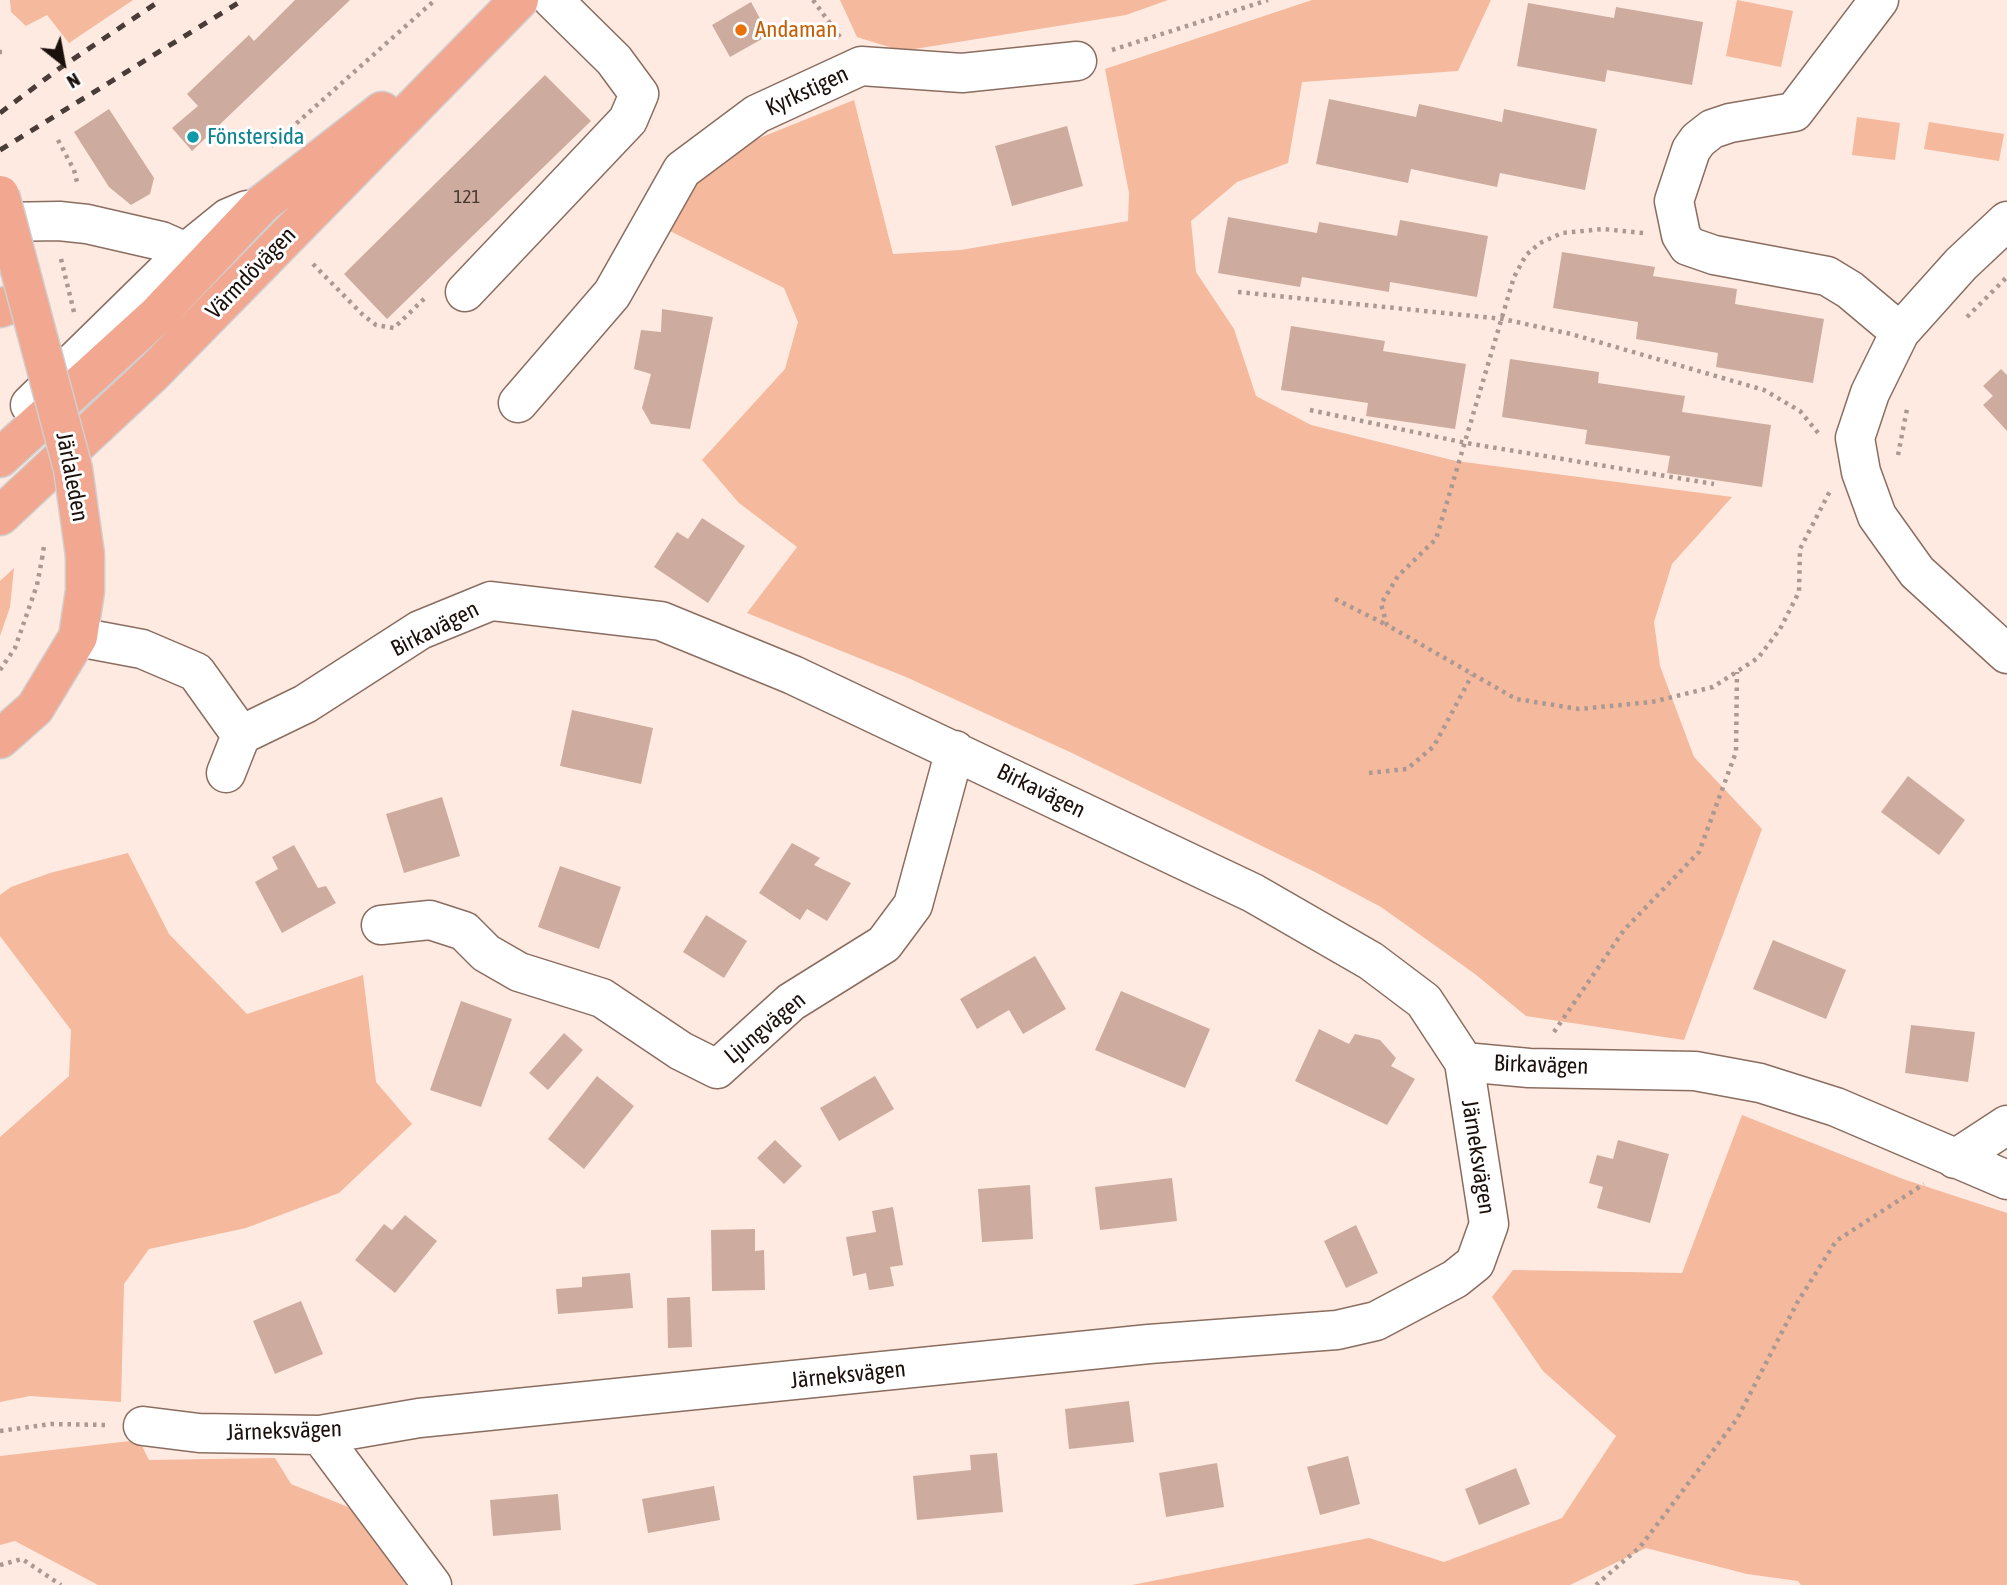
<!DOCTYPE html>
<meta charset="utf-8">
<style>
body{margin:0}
#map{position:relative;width:2007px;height:1585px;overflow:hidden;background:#feeae1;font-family:"Asap Condensed",sans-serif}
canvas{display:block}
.north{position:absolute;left:28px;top:28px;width:70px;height:70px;-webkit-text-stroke:5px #fff;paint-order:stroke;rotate:149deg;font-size:19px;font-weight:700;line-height:28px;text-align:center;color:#1b100b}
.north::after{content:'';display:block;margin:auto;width:24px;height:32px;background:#1b100b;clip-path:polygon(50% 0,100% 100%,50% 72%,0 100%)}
</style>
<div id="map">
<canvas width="2007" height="1585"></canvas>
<div class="north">N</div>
</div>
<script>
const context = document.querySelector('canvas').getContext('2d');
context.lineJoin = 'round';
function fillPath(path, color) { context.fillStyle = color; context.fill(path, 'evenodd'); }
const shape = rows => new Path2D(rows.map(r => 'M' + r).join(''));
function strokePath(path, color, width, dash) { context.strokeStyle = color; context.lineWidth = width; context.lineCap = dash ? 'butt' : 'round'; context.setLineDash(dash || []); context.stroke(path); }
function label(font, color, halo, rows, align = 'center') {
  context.font = font + ' "Asap Condensed",sans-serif'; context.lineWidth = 6; context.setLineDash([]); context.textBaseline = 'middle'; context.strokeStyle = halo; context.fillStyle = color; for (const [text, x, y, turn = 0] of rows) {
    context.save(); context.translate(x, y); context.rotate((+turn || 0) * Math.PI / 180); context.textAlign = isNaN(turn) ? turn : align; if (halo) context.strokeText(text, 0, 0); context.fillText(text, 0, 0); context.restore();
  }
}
const green = shape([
 [10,0,133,0,69,43,47,15,26,26,11,12],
 [840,0,1168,0,1126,15,902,51,857,37],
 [1312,0,1491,0,1458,71,1302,82,1288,163,1237,182,1191,221,1196,272,1234,329,1256,396,1311,425,1456,461,1732,497,1672,564,1654,622,1660,666,1694,757,1762,829,1684,1040,1526,1016,1475,974,1381,907,1315,872,1072,753,906,677,747,613,797,547,739,503,702,460,785,369,798,322,784,288,670,231,667,218,694,187,737,147,854,100,893,254,961,250,1128,221,1129,193,1105,69],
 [1737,0,1793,11,1781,67,1726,56],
 [1857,117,1900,123,1895,160,1852,155],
 [1929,122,2004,134,1999,161,1924,149],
 [14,568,10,607,0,636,0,581],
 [128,853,169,934,247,1014,363,975,376,1082,412,1124,339,1193,246,1228,149,1249,124,1284,121,1402,30,1396,0,1402,0,1137,69,1076,71,1030,0,936,0,895,11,887,50,873],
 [1742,1115,1903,1179,2007,1213,2007,1585,1801,1585,1798,1581,1747,1574,1646,1548,1570,1585,1132,1585,1369,1538,1444,1562,1562,1518,1616,1436,1543,1371,1492,1297,1513,1270,1682,1273],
 [139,1440,149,1460,275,1458,291,1484,348,1507,376,1538,406,1585,98,1585,15,1541,0,1545,0,1456]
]);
const building = shape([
 [295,0,350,0,192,151,172,128,198,106,187,94,249,35,254,41],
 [751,2,769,35,730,57,712,25],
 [1528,3,1614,18,1616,7,1703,22,1692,85,1607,70,1605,82,1517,66],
 [545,75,591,121,387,319,344,274],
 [1329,99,1416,117,1419,104,1502,122,1504,109,1597,129,1585,190,1500,173,1497,187,1411,169,1408,183,1316,164],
 [109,109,154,178,150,194,131,205,109,187,74,132],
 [1067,126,1083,186,1012,206,995,146],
 [1228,217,1317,233,1319,222,1397,236,1400,220,1488,236,1477,297,1390,282,1389,292,1302,277,1300,287,1218,273],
 [1562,252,1655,267,1653,276,1737,289,1735,304,1824,319,1813,383,1716,367,1718,353,1636,339,1638,322,1553,308],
 [662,309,713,317,690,429,651,424,642,408,651,374,634,369,641,330,661,332],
 [1291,326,1385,341,1383,351,1466,364,1455,429,1366,416,1368,403,1281,390],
 [1510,359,1599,372,1598,383,1685,396,1682,412,1771,425,1762,487,1667,473,1670,456,1585,444,1587,430,1502,417],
 [2001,369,2007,375,2007,431,1983,405,1993,396,1983,386],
 [702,518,745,546,708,603,654,567,677,532,688,539],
 [572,710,653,728,641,784,560,766],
 [1908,776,1965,820,1939,855,1881,812],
 [442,797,460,856,404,873,386,814],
 [792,843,820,858,814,865,851,883,827,921,807,909,800,920,759,893],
 [294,845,318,888,326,886,336,903,282,933,255,882,278,869,272,857],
 [560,866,621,887,599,949,538,927],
 [706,915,747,941,724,978,683,952],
 [1773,940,1846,970,1826,1019,1753,989],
 [1035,956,1066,1009,1023,1034,1009,1010,977,1029,960,999],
 [1121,991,1210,1029,1185,1088,1095,1050],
 [461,1001,512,1019,481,1107,430,1090],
 [1911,1025,1975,1032,1968,1082,1905,1073],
 [1319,1029,1349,1044,1355,1034,1380,1040,1396,1058,1391,1066,1415,1079,1387,1125,1295,1081],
 [564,1033,583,1050,548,1090,529,1073],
 [597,1076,634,1106,584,1169,548,1139],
 [875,1076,894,1109,839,1141,820,1108],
 [775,1140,802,1166,784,1184,757,1158],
 [1618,1140,1669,1154,1650,1223,1597,1208,1603,1187,1589,1183,1597,1155,1613,1159],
 [1172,1178,1177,1221,1100,1230,1095,1187],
 [1030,1185,1033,1239,982,1242,978,1189],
 [893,1207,903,1265,890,1267,894,1286,869,1290,866,1273,853,1276,846,1237,876,1232,872,1211],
 [405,1215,437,1241,395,1293,355,1260,384,1224,392,1230],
 [1356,1225,1378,1273,1346,1288,1324,1241],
 [755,1229,755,1251,764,1250,765,1290,712,1291,711,1230],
 [630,1273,633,1308,558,1314,556,1289,582,1287,582,1277],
 [690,1297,692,1347,668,1348,667,1298],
 [301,1301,323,1354,275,1374,253,1321],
 [1129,1401,1134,1442,1069,1449,1065,1409],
 [997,1453,1003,1512,917,1520,913,1476,971,1470,970,1455],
 [1348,1456,1360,1504,1320,1515,1307,1467],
 [1217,1463,1224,1507,1166,1517,1159,1473],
 [1516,1468,1530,1504,1479,1525,1465,1489],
 [714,1486,720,1520,648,1533,642,1499],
 [558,1494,561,1530,493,1536,490,1500]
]);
const path = shape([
 [813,0,840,37],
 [1112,50,1268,0],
 [0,52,2,52],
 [58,140,74,170,78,186],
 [271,146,435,0],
 [1643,233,1603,229,1562,233,1540,243,1526,255,1514,277,1436,539,1398,576,1381,604,1387,625,1516,699,1579,709,1652,702,1713,687,1758,658,1780,629,1799,592,1800,549,1830,491],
 [61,259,74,312],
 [313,264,363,315,376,325,394,328,427,296],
 [1238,292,1503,319,1571,334,1764,390,1800,411,1819,434],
 [1967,317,2007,277],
 [1310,410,1466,443,1714,484],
 [1898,455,1907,409],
 [1335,599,1387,625],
 [0,670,15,648,37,585,42,559],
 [1369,773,1407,769,1434,746,1472,675],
 [1554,1032,1624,930,1699,852,1736,752,1737,672],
 [0,1431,51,1424,107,1425],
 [0,1565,22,1559,61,1585],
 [1596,1585,1640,1547,1737,1419,1797,1303,1836,1241,1924,1184]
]);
const minor = shape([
 [1879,0,1794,112,1730,123,1712,129,1698,140,1691,150,1674,201,1681,235,1688,246,1714,255,1827,276,1850,290,1900,332],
 [2007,221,1961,264,1900,332,1870,393,1855,438,1861,472,1877,516,1917,572,2007,654],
 [0,222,59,221,87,224,161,241,186,252],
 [465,292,628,120,639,94,614,60,553,0],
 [518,403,612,294,682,170,757,114,861,66,962,73,1077,61],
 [30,405,186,252,228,218,247,210],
 [78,637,142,649,196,672,241,735],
 [226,773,241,735],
 [381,925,430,920,464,931,486,953,519,972,602,998,681,1051,717,1069,791,1002,884,944,913,905,955,750],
 [1464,1062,1529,1068,1695,1071,1760,1083,1836,1107,2007,1180],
 [1955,1159,2007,1125],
 [143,1426,199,1433,320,1435,419,1418,1149,1344,1337,1330,1376,1321,1455,1279,1475,1263,1489,1224,1464,1062,1424,1001,1371,961,1253,893,793,675,661,621,491,601,420,630,305,704,241,735],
 [320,1435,432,1585]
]);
const major = shape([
 [0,308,27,299],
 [0,458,157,315,262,204,382,111],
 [0,516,154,372,519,0],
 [0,739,35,708,78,637,85,591,85,555]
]);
const rail = shape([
 [0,113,60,68,161,0],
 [0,150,243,0]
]);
const pathBridge = shape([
 [42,559,44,546]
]);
const majorBridge = shape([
 [0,195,73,469,85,555]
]);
const markers = [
 [741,30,7,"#e8710a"],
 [193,137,7,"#0f9aa8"]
];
const numberNames = [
 ["121",467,197]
];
const foodNames = [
 ["Andaman",755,30]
];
const streetNames = [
 ["Kyrkstigen",807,91,-25],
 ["Värmdövägen",251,273,-46],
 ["Järlaleden",72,477,79],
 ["Birkavägen",435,629,-27],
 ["Birkavägen",1041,791,26],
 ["Ljungvägen",765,1028,-40],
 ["Birkavägen",1541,1065,2],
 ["Järneksvägen",1478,1157,81],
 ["Järneksvägen",848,1375,-6],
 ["Järneksvägen",284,1431,-2]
];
const cultureNames = [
 ["Fönstersida",207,137]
];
fillPath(green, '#f5b99d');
fillPath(building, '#cdac9f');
strokePath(minor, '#8a6d60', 41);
strokePath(major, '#d1cfce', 41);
strokePath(path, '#aa9992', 4.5, [3.5, 5]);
strokePath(minor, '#fff', 38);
strokePath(major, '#f2a791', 38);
strokePath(rail, '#483c36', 5, [9, 9]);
strokePath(majorBridge, '#d1cfce', 41, []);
strokePath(pathBridge, '#aa9992', 4.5, [3.5, 5]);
strokePath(majorBridge, '#f2a791', 38);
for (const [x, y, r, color] of markers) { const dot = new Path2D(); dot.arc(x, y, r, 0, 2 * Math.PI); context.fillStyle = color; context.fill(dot); strokePath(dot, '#fff', 2.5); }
label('19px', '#483730', null, numberNames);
label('23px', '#c56008', '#fff', foodNames, 'left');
label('23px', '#1b100b', '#fff', streetNames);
label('23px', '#0d838f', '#fff', cultureNames, 'left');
</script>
